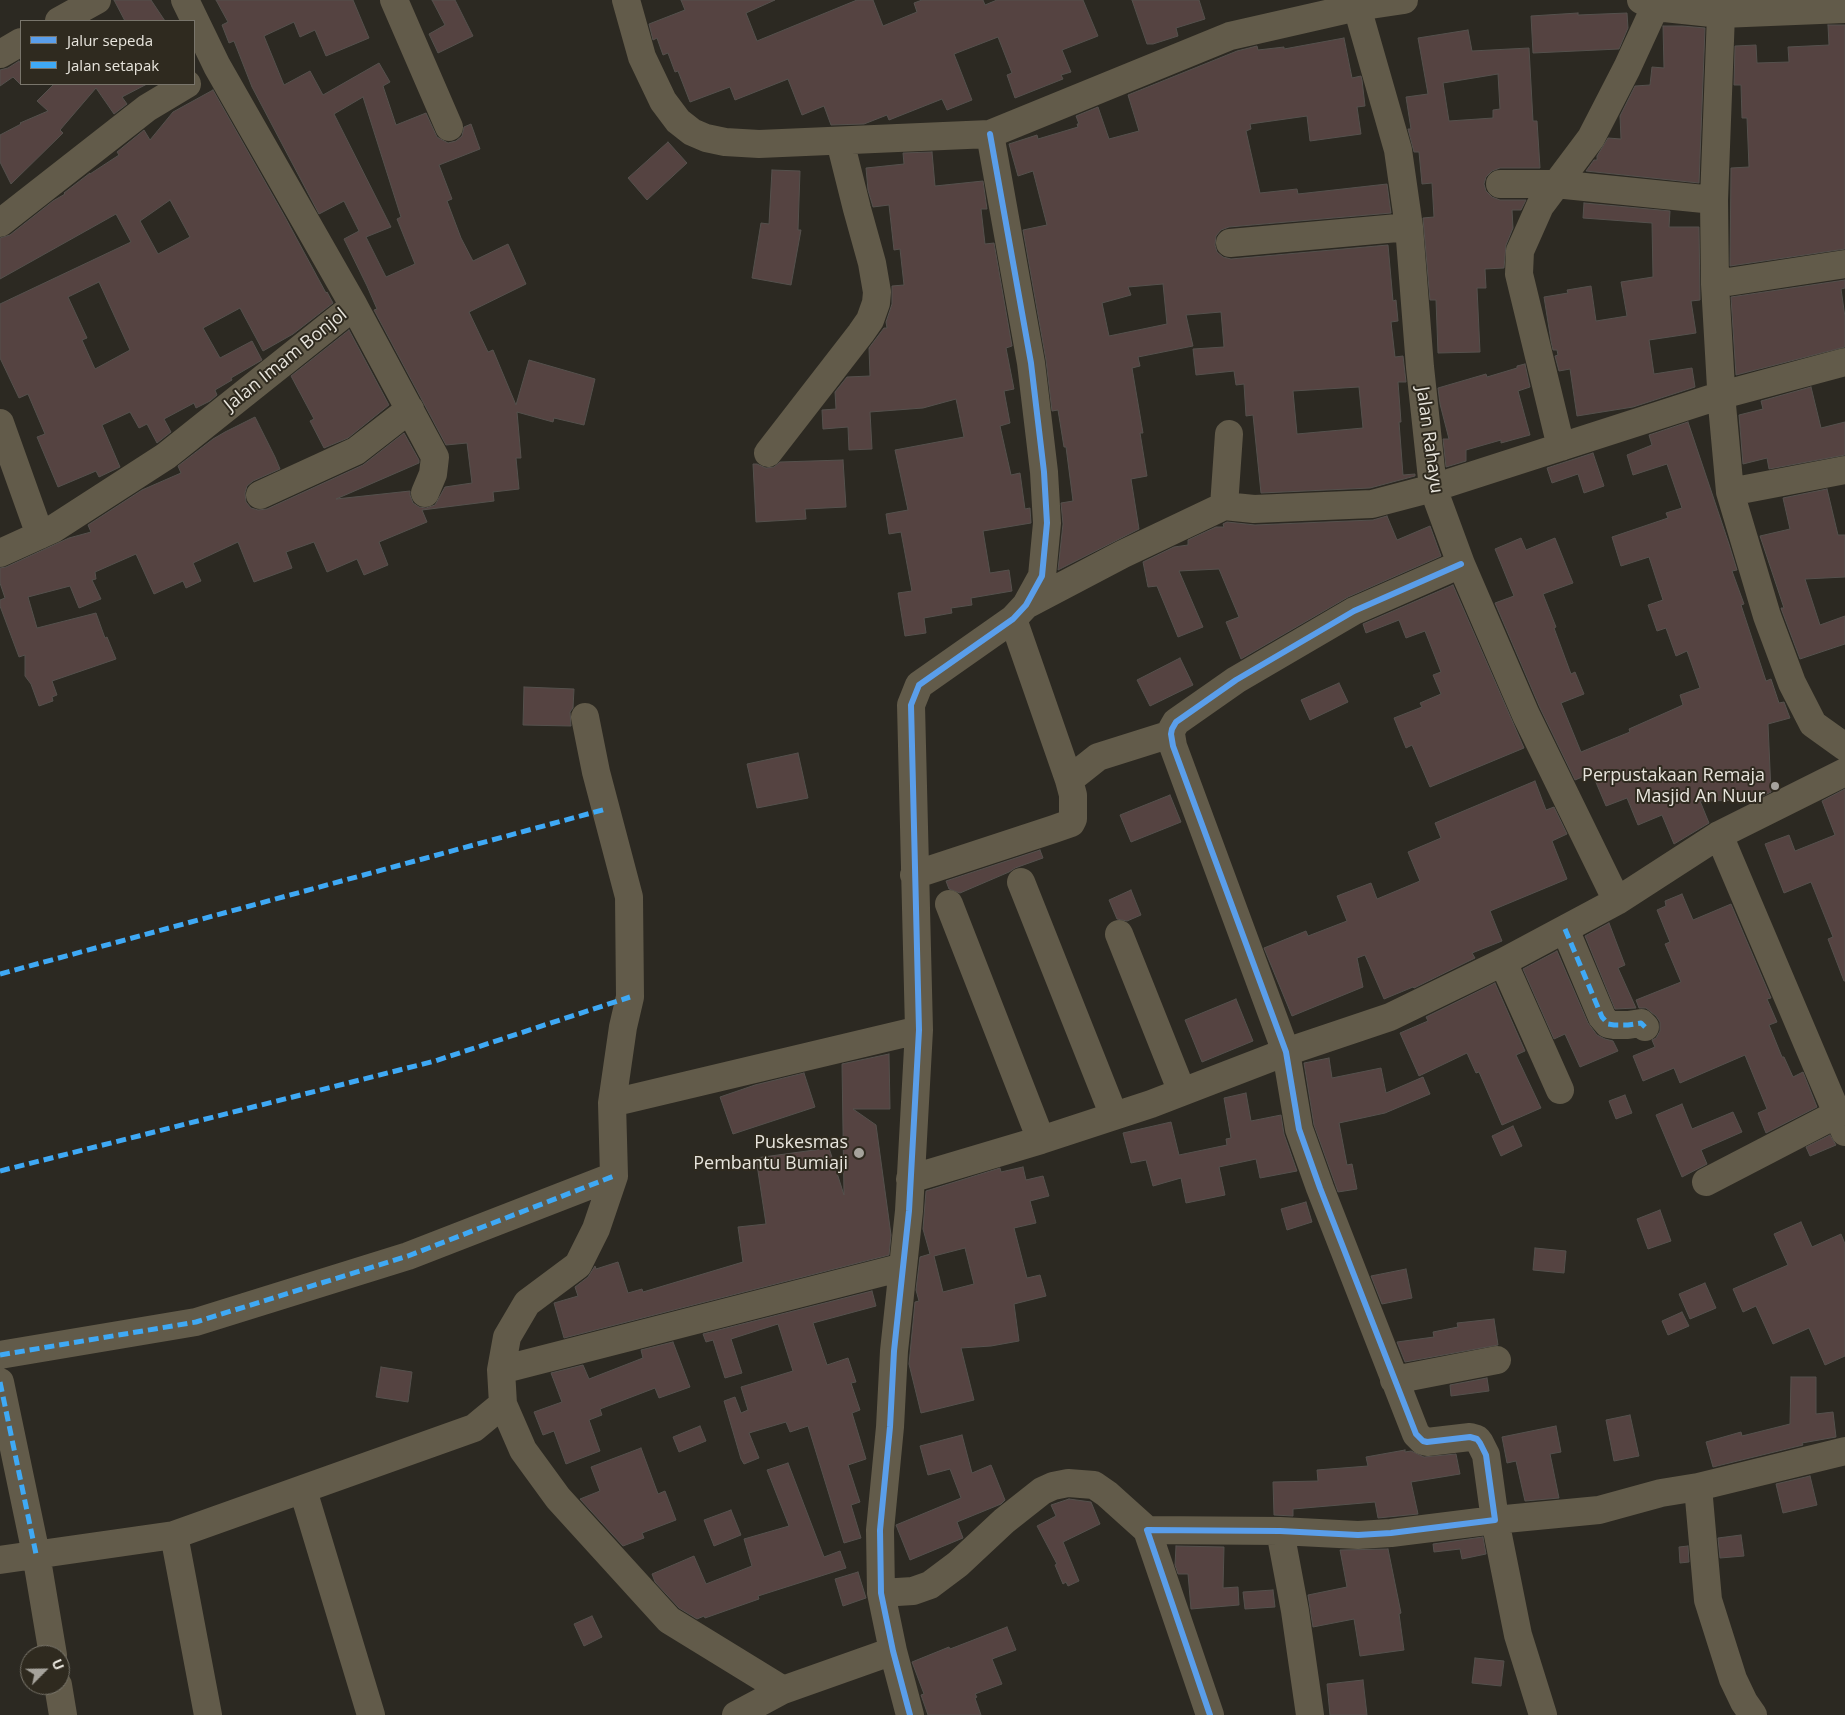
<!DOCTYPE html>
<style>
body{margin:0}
#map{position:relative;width:1845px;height:1715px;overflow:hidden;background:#2c2922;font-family:"Open Sans",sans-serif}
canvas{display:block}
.legend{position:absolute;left:20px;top:20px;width:175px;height:65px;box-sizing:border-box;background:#2f2a1f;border:1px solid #79756b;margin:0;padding:6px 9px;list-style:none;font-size:15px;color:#e8e5dd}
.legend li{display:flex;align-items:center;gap:10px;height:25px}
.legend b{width:25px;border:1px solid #79756b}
.north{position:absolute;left:20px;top:1645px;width:50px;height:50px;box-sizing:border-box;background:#2f2a1f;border:1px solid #79756b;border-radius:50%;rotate:67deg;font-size:14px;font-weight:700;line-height:20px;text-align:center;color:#e8e5dd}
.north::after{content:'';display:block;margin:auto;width:18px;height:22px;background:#a6a39c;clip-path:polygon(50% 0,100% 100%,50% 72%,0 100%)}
</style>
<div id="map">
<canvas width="1845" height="1715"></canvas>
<ul class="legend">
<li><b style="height:6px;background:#5a9eea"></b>Jalur sepeda</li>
<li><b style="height:6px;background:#3fa9f5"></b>Jalan setapak</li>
</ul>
<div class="north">U</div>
</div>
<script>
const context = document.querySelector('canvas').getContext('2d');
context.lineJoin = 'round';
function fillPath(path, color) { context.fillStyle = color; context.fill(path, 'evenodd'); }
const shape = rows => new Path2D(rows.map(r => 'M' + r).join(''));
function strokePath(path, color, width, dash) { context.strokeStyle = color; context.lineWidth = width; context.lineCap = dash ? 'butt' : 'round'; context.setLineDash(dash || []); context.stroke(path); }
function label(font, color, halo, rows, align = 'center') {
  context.font = font + ' "Open Sans",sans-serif'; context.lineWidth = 4; context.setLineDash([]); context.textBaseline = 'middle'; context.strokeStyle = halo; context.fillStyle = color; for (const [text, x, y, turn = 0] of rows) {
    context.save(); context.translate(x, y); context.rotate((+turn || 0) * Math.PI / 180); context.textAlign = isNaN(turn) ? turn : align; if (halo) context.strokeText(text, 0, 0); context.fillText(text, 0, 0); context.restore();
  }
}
const building = shape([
 [114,0,151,0,165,21,125,21,114,0],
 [216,0,353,0,369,38,326,56,315,30,300,37,294,22,264,36,284,85,310,71,323,95,379,63,390,82,383,86,396,125,426,113,437,137,448,143,456,141,462,136,464,127,471,124,480,149,439,165,452,199,447,201,461,238,473,261,508,244,526,284,469,312,488,352,493,350,516,405,529,360,595,379,584,425,554,418,553,422,517,412,521,458,516,458,519,489,493,492,494,501,422,510,427,522,379,542,388,565,364,575,357,559,327,572,314,542,286,552,292,568,254,582,238,542,193,563,201,581,186,588,183,581,154,594,136,554,95,572,96,579,92,580,101,599,79,608,70,586,28,597,37,628,96,613,105,638,107,637,116,659,52,681,57,695,52,697,53,701,39,706,31,684,25,676,25,655,19,657,0,606,0,600,5,598,0,583,0,568,6,567,69,538,91,532,88,525,142,490,181,473,178,466,213,439,225,432,255,417,275,457,280,469,253,481,247,486,245,493,246,502,251,508,258,510,267,509,363,465,404,433,419,460,419,463,336,499,410,491,410,495,413,503,419,507,426,508,435,505,445,487,472,483,467,443,446,445,374,310,377,309,367,286,344,239,359,231,344,201,319,214,252,87,234,41,229,43,222,25,228,22,216,0],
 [363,97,401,217,397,219,415,264,386,277,366,237,391,227,334,114,363,97],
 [432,0,455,0,473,36,438,53,429,34,445,25,432,0],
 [681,0,775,0,746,13,757,41,857,0,873,0,883,26,917,12,914,3,922,0,983,0,985,5,997,0,1083,0,1098,36,1062,50,1071,72,1061,75,1063,79,1015,98,1007,75,1012,73,998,37,954,54,972,100,947,110,942,99,889,120,887,115,864,124,831,125,824,106,802,115,788,79,735,100,730,87,690,102,678,71,675,72,668,53,663,55,657,38,653,40,649,24,685,10,681,0],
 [1132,0,1199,0,1205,19,1176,28,1178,36,1153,44,1147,44,1132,0],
 [1578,13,1578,15,1627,13,1628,28,1619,49,1533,53,1531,16,1578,13],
 [1828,25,1845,25,1845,249,1730,266,1731,168,1749,167,1747,118,1742,118,1741,85,1734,85,1735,46,1756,45,1757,63,1789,62,1788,47,1829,45,1828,25],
 [1663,26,1682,26,1705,28,1699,183,1586,171,1594,160,1597,160,1597,156,1608,138,1621,139,1620,116,1635,86,1650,85,1652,67,1664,68,1663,26],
 [1468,30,1472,51,1529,48,1533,121,1537,121,1540,168,1500,168,1492,171,1486,177,1484,184,1486,191,1492,197,1500,200,1526,200,1521,210,1512,210,1513,228,1506,245,1504,268,1485,269,1486,288,1477,288,1480,352,1438,353,1436,300,1430,300,1423,218,1434,217,1432,183,1422,184,1419,152,1414,152,1408,129,1411,129,1406,97,1428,94,1418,38,1468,30],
 [1498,74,1500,109,1493,110,1493,118,1449,121,1443,83,1498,74],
 [1344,38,1352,78,1361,76,1362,80,1365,106,1357,107,1361,134,1310,141,1307,116,1250,124,1251,129,1246,131,1260,193,1297,189,1298,194,1387,184,1391,213,1229,227,1221,230,1216,236,1215,245,1217,252,1223,257,1231,259,1388,245,1393,301,1396,300,1398,321,1391,322,1395,357,1403,356,1406,382,1398,382,1401,422,1399,422,1403,475,1415,474,1415,476,1370,488,1261,493,1253,415,1246,416,1244,384,1236,385,1234,371,1196,375,1193,349,1224,347,1221,312,1186,315,1193,346,1138,357,1140,366,1132,368,1143,433,1140,433,1147,476,1131,479,1139,529,1058,570,1063,524,1061,503,1073,501,1066,447,1064,447,1058,410,1052,411,1046,360,1023,230,1047,225,1033,171,1018,176,1009,144,1037,135,1038,139,1078,127,1077,124,1079,124,1076,116,1098,107,1109,139,1139,131,1128,95,1237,51,1257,46,1258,50,1284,47,1284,49,1344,38],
 [1163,284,1167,324,1109,336,1102,303,1131,295,1128,287,1163,284],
 [1359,387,1363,428,1297,434,1293,391,1359,387],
 [19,61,21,64,21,85,13,77,0,86,0,70,8,68,19,61],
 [54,84,147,84,122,97,127,104,114,114,96,88,60,130,63,133,11,184,0,162,0,135,21,124,20,123,48,111,37,101,54,84],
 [213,90,285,217,326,293,327,292,333,303,293,334,263,351,240,308,203,328,220,358,252,341,262,360,231,378,232,380,215,390,217,395,210,401,196,408,194,403,164,419,171,432,157,443,147,424,139,428,130,412,102,425,120,467,99,477,96,471,58,487,37,437,45,434,28,394,19,398,0,358,0,304,131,242,116,214,0,279,0,238,10,235,53,201,65,194,64,193,90,173,90,174,119,155,117,152,144,130,150,140,173,112,213,90],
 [170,200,190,237,158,254,140,221,170,200],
 [99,282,130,350,95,369,82,340,87,338,68,297,99,282],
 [668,142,687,163,647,200,628,178,668,142],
 [932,152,935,186,983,181,987,209,981,209,985,244,994,243,1012,346,1006,348,1014,389,1004,391,1010,423,1000,426,1011,475,1020,473,1025,509,1030,508,1031,523,983,531,990,573,1009,570,1012,591,971,598,972,605,951,608,952,613,924,618,926,633,905,636,898,593,912,591,901,532,889,534,886,514,908,510,895,450,964,437,956,399,923,408,870,412,872,449,849,450,848,427,823,429,822,410,836,409,835,392,847,377,870,376,869,348,884,328,887,328,886,322,892,304,892,286,904,285,900,249,894,250,889,205,873,207,868,190,866,168,904,164,903,153,932,152],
 [772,170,800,171,798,230,801,230,791,285,752,278,761,223,769,224,772,170],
 [1584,203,1670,211,1669,227,1699,227,1700,300,1691,301,1696,333,1649,340,1654,374,1692,368,1695,387,1633,407,1577,416,1570,369,1559,371,1555,356,1558,355,1557,350,1553,350,1551,341,1544,297,1568,293,1567,290,1591,286,1596,321,1627,316,1621,282,1653,277,1652,223,1583,218,1584,203],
 [1845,280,1845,288,1841,289,1845,317,1845,347,1736,375,1731,297,1845,280],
 [349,330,389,405,348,438,324,448,310,421,314,419,291,376,349,330],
 [1525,364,1530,387,1518,391,1530,435,1501,443,1501,440,1466,450,1466,461,1446,467,1443,439,1449,439,1440,404,1438,388,1486,374,1487,377,1517,368,1517,366,1525,364],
 [1811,387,1821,428,1845,422,1845,455,1769,469,1767,458,1743,464,1739,415,1763,409,1761,401,1811,387],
 [1688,422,1729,544,1737,570,1732,571,1744,604,1741,605,1766,681,1771,679,1779,703,1784,702,1790,718,1768,724,1771,792,1755,800,1700,801,1709,823,1674,844,1662,815,1638,825,1627,798,1606,806,1592,773,1575,780,1540,708,1495,603,1514,596,1495,549,1521,538,1526,550,1555,538,1573,583,1543,594,1556,627,1554,628,1571,674,1575,672,1584,694,1561,703,1581,752,1630,732,1629,729,1683,705,1680,695,1700,688,1687,651,1676,656,1666,628,1657,631,1648,605,1663,600,1649,557,1621,566,1612,537,1668,518,1666,513,1682,508,1667,464,1633,475,1627,455,1652,445,1649,435,1688,422],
 [1593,453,1604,486,1584,493,1578,474,1552,483,1547,468,1593,453],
 [843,460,846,507,805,509,806,519,756,522,753,464,757,464,766,468,774,467,780,462,843,460],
 [1827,489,1838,535,1845,535,1845,577,1805,579,1820,625,1845,616,1845,644,1800,659,1782,611,1781,608,1784,608,1760,536,1790,529,1783,498,1827,489],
 [1387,516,1397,540,1430,526,1441,556,1348,597,1241,659,1226,622,1239,617,1219,569,1179,571,1203,627,1178,637,1157,586,1148,587,1143,562,1174,547,1188,545,1188,540,1216,527,1224,527,1223,524,1227,522,1255,525,1373,520,1387,516],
 [1453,585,1524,748,1430,787,1412,745,1406,748,1394,718,1422,707,1420,703,1441,694,1433,675,1441,672,1425,631,1406,638,1399,620,1366,633,1363,624,1453,585],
 [1180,658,1193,685,1150,706,1137,680,1180,658],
 [1339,683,1348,702,1310,720,1301,700,1339,683],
 [524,687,574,689,573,708,570,712,571,726,523,725,524,687],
 [798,753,808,798,757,808,747,764,798,753],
 [1535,781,1546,810,1554,807,1567,834,1552,841,1567,879,1490,911,1502,941,1472,953,1475,958,1414,988,1413,987,1384,999,1365,955,1357,958,1363,987,1292,1016,1264,948,1306,931,1308,936,1347,921,1337,896,1371,883,1377,899,1420,881,1408,852,1441,838,1435,823,1535,781],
 [1845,789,1845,981,1844,981,1828,939,1833,937,1811,882,1784,893,1765,844,1789,835,1795,851,1835,835,1822,801,1845,789],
 [1170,795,1181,822,1131,842,1120,815,1170,795],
 [1040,850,1043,858,1015,868,1009,872,960,893,949,889,946,881,1040,850],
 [1131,890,1141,915,1127,921,1117,919,1109,900,1131,890],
 [1682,894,1693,920,1731,904,1771,998,1767,999,1777,1022,1769,1025,1782,1057,1784,1057,1793,1077,1803,1072,1817,1107,1766,1133,1758,1113,1767,1109,1745,1055,1680,1083,1674,1068,1643,1081,1633,1056,1655,1047,1652,1040,1656,1038,1660,1031,1660,1022,1656,1016,1646,1008,1639,1008,1636,1000,1681,982,1665,944,1670,942,1657,910,1666,906,1665,901,1682,894],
 [1609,923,1625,965,1618,968,1636,1008,1615,1009,1585,936,1609,923],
 [1557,951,1588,1023,1597,1035,1605,1039,1613,1041,1618,1051,1580,1067,1565,1034,1554,1039,1523,969,1557,951],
 [1495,983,1525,1051,1516,1055,1541,1108,1502,1125,1479,1072,1476,1073,1467,1053,1419,1076,1400,1033,1428,1021,1426,1017,1495,983],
 [1236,999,1253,1041,1202,1062,1185,1020,1236,999],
 [889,1054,890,1109,853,1109,876,1125,891,1235,889,1255,564,1338,554,1303,578,1296,575,1287,588,1277,595,1266,596,1269,618,1262,628,1293,642,1289,643,1292,743,1262,738,1227,766,1224,756,1158,829,1148,844,1195,842,1064,889,1054],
 [1329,1058,1332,1078,1381,1068,1386,1093,1423,1077,1430,1094,1385,1113,1339,1123,1347,1165,1352,1164,1357,1189,1338,1192,1314,1125,1304,1063,1329,1058],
 [804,1073,815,1107,733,1134,720,1097,755,1085,804,1073],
 [1246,1093,1251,1121,1281,1115,1284,1134,1297,1171,1260,1178,1256,1159,1219,1167,1225,1195,1186,1203,1181,1178,1153,1186,1146,1160,1131,1163,1123,1133,1171,1122,1179,1155,1227,1145,1226,1139,1231,1138,1224,1098,1246,1093],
 [1625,1095,1632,1113,1616,1119,1609,1101,1625,1095],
 [1682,1104,1692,1129,1733,1112,1742,1132,1701,1150,1707,1164,1682,1177,1656,1115,1682,1104],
 [1513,1126,1522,1146,1501,1156,1492,1136,1513,1126],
 [1830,1135,1836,1145,1810,1156,1806,1147,1830,1135],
 [1023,1167,1026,1180,1043,1176,1049,1196,1030,1201,1036,1223,1014,1228,1027,1278,1040,1275,1046,1296,1014,1304,1019,1341,991,1346,961,1348,974,1400,921,1413,909,1364,915,1302,919,1301,916,1290,920,1257,930,1254,923,1229,926,1191,1000,1168,1001,1172,1023,1167],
 [965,1248,974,1284,943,1292,934,1256,965,1248],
 [1306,1202,1312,1222,1287,1230,1281,1209,1306,1202],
 [1660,1210,1671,1241,1648,1249,1637,1219,1660,1210],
 [1801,1222,1812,1247,1841,1234,1845,1244,1845,1356,1825,1365,1809,1328,1773,1344,1756,1306,1743,1312,1733,1289,1788,1265,1774,1234,1801,1222],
 [1535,1248,1566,1251,1564,1273,1533,1270,1535,1248],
 [1406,1269,1412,1298,1382,1304,1371,1276,1406,1269],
 [1705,1283,1716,1308,1690,1319,1679,1294,1705,1283],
 [872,1291,876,1306,813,1323,827,1365,848,1358,856,1382,851,1383,860,1410,852,1413,866,1459,848,1465,860,1502,851,1505,861,1538,844,1543,808,1426,790,1432,786,1422,749,1433,759,1458,744,1464,741,1459,724,1401,735,1397,741,1413,748,1410,741,1387,793,1371,778,1324,731,1339,742,1373,725,1378,713,1340,706,1342,703,1334,872,1291],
 [1682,1312,1689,1326,1668,1335,1662,1321,1682,1312],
 [1494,1319,1498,1345,1405,1362,1397,1342,1434,1337,1433,1332,1458,1327,1457,1323,1494,1319],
 [673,1342,690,1387,659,1398,655,1388,600,1409,602,1415,589,1420,600,1451,566,1464,554,1431,543,1435,534,1412,562,1402,551,1373,583,1365,589,1379,643,1358,641,1350,673,1342],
 [381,1367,412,1372,408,1402,376,1397,381,1367],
 [1791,1377,1816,1377,1816,1414,1833,1412,1836,1437,1802,1443,1803,1445,1713,1467,1706,1442,1741,1432,1742,1436,1790,1424,1791,1377],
 [1487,1378,1489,1391,1451,1396,1450,1385,1487,1378],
 [1630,1415,1639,1456,1614,1461,1606,1420,1630,1415],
 [700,1426,706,1441,679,1452,673,1437,700,1426],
 [1556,1426,1561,1452,1550,1454,1559,1498,1525,1501,1516,1461,1507,1463,1502,1437,1556,1426],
 [962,1435,972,1473,991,1465,1005,1500,1001,1504,957,1522,963,1538,910,1560,896,1525,961,1498,950,1469,928,1475,920,1446,962,1435],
 [641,1448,658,1494,665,1491,676,1520,642,1533,644,1538,623,1546,580,1499,600,1491,591,1467,641,1448],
 [1405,1450,1405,1452,1411,1451,1424,1457,1456,1454,1460,1474,1411,1482,1418,1514,1378,1518,1375,1502,1293,1509,1293,1516,1274,1515,1273,1482,1318,1481,1317,1470,1368,1466,1366,1457,1405,1450],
 [788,1463,824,1557,840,1551,846,1568,758,1596,759,1599,705,1618,704,1616,697,1619,679,1608,655,1582,652,1574,694,1556,706,1584,752,1566,744,1539,789,1526,767,1470,788,1463],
 [1810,1476,1817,1505,1783,1513,1776,1484,1810,1476],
 [1069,1499,1091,1502,1100,1524,1063,1542,1079,1581,1068,1586,1066,1582,1063,1584,1055,1565,1057,1564,1037,1526,1056,1516,1051,1505,1069,1499],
 [731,1510,741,1535,714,1546,704,1520,731,1510],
 [1741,1535,1744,1556,1720,1558,1718,1538,1741,1535],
 [1483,1537,1486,1554,1462,1559,1460,1549,1434,1552,1433,1544,1483,1537],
 [1176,1546,1224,1547,1223,1588,1238,1587,1239,1605,1191,1609,1188,1574,1178,1574,1175,1565,1176,1546],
 [1688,1546,1689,1562,1680,1563,1679,1547,1688,1546],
 [1388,1549,1401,1613,1399,1614,1404,1650,1360,1656,1354,1619,1313,1627,1308,1595,1347,1587,1340,1550,1388,1549],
 [858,1572,866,1598,843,1606,835,1579,858,1572],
 [1273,1590,1275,1607,1245,1609,1243,1592,1273,1590],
 [592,1616,602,1637,584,1646,574,1624,592,1616],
 [1007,1627,1016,1650,992,1659,1002,1684,975,1694,977,1697,975,1698,981,1715,928,1715,921,1695,924,1694,912,1662,949,1647,950,1649,1007,1627],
 [1475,1658,1504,1661,1501,1686,1472,1683,1475,1658],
 [1363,1680,1367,1715,1330,1715,1327,1684,1363,1680]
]);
const minor = shape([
 [394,0,449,127],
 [626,0,642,57,663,101,678,121,692,132,706,138,725,142,759,144,990,134,1230,36,1357,7,1404,0],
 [1641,0,1655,7,1721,14,1845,9],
 [1357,7,1398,150,1409,227,1420,367,1433,488,1461,564,1526,715,1617,901],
 [1721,14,1714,200,1715,284,1722,405,1730,492,1767,616,1792,683,1813,724,1845,747],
 [59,21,97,0],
 [0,54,21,42],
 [1500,184,1555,184,1714,200],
 [0,223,147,108,187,84],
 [1230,243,1409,227],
 [1715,284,1845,264],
 [354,306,435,457,433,474,425,493],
 [0,423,40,535],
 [1561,447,1519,274,1520,251,1540,206,1591,138,1627,68,1655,7,1653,0],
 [768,453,861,333,870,320,876,303,877,292,872,263,857,209,840,141],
 [1730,492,1845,470],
 [260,495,356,451,410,409],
 [1224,506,1229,434],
 [0,553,53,529,166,456,354,306,217,66,185,0],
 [1026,605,1123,554,1224,506,1254,509,1372,504,1433,488,1722,395,1845,362],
 [585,717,596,772,629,897,630,997,623,1027,612,1103],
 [1069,780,1098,757,1171,734],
 [1719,835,1845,1132],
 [914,875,1054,829,1071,823,1073,819,1073,795,1069,780,1013,619],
 [1021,882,1114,1116],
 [949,904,1041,1140],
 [1565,929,1602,1017,1608,1024,1614,1025,1628,1025,1641,1023,1645,1027],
 [1119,934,1182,1092],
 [1503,962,1560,1090],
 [910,1179,1041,1140,1151,1104,1286,1052,1390,1017,1503,962,1617,901,1719,835,1845,772],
 [1706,1182,1837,1114],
 [0,1355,196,1322,408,1256,614,1176],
 [501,1370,903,1267],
 [1394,1380,1497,1360],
 [0,1382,36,1554,53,1655],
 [303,1490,371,1715],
 [1280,1531,1295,1611,1310,1715],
 [174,1535,208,1715],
 [0,1560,174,1535,474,1428,503,1404],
 [881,1593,913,1591,930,1585,958,1564,1004,1521,1042,1491,1053,1486,1068,1483,1094,1485,1107,1494,1147,1530],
 [893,1651,783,1690,669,1620,558,1498,523,1450,503,1404,501,1370,507,1337,527,1303,578,1265,596,1229,614,1176,612,1103,919,1030],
 [58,1685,63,1715],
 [736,1715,783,1690],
 [910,1715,893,1651,881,1593,880,1530,890,1427,894,1351,909,1211,919,1030,911,705,919,685,1013,619,1026,605,1042,576,1047,523,1044,472,1031,363,990,134],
 [1210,1715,1147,1530,1280,1531,1358,1535,1391,1533,1495,1520,1486,1455,1480,1443,1477,1439,1470,1437,1427,1442,1423,1441,1416,1434,1320,1188,1299,1129,1286,1052,1173,746,1171,734,1172,729,1176,722,1236,680,1354,611,1461,564],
 [1543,1715,1518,1635,1495,1520,1599,1510,1661,1493,1698,1487],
 [1753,1715,1744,1702,1733,1679,1708,1600,1698,1487,1845,1451]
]);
const quiet = shape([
 [1565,929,1602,1017,1608,1024,1614,1025,1628,1025,1641,1023,1645,1027],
 [0,974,606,809],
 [0,1171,435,1061,630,997],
 [0,1355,196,1322,408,1256,614,1176],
 [0,1382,36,1554]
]);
const cycleway = shape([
 [910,1715,893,1651,881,1593,880,1530,890,1427,894,1351,909,1211,919,1030,911,705,919,685,1013,619,1026,605,1042,576,1047,523,1044,472,1031,363,990,134],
 [1210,1715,1147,1530,1280,1531,1358,1535,1391,1533,1495,1520,1486,1455,1480,1443,1477,1439,1470,1437,1427,1442,1423,1441,1416,1434,1320,1188,1299,1129,1286,1052,1173,746,1171,734,1172,729,1176,722,1236,680,1354,611,1461,564]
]);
const markers = [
 [1775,786,5,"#a6a39c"],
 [859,1153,6,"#a6a39c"]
];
const streetNames = [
 ["Jalan Imam Bonjol",286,360,-39],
 ["Jalan Rahayu",1429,440,82]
];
const poiNames = [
 ["Perpustakaan Remaja",1765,776],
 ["Masjid An Nuur",1765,797],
 ["Puskesmas",848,1143],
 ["Pembantu Bumiaji",848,1164]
];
fillPath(building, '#554341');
strokePath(building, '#55514d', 1);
strokePath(minor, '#625b4a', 28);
strokePath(quiet, '#3fa9f5', 5, [10, 5]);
strokePath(cycleway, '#5a9eea', 6);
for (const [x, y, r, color] of markers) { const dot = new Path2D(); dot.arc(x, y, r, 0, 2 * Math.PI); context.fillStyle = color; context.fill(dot); strokePath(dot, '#2f2a1f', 2); }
label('18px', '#e8e5dd', '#2f2a1f', streetNames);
label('18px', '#e8e5dd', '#2f2a1f', poiNames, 'right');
</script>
